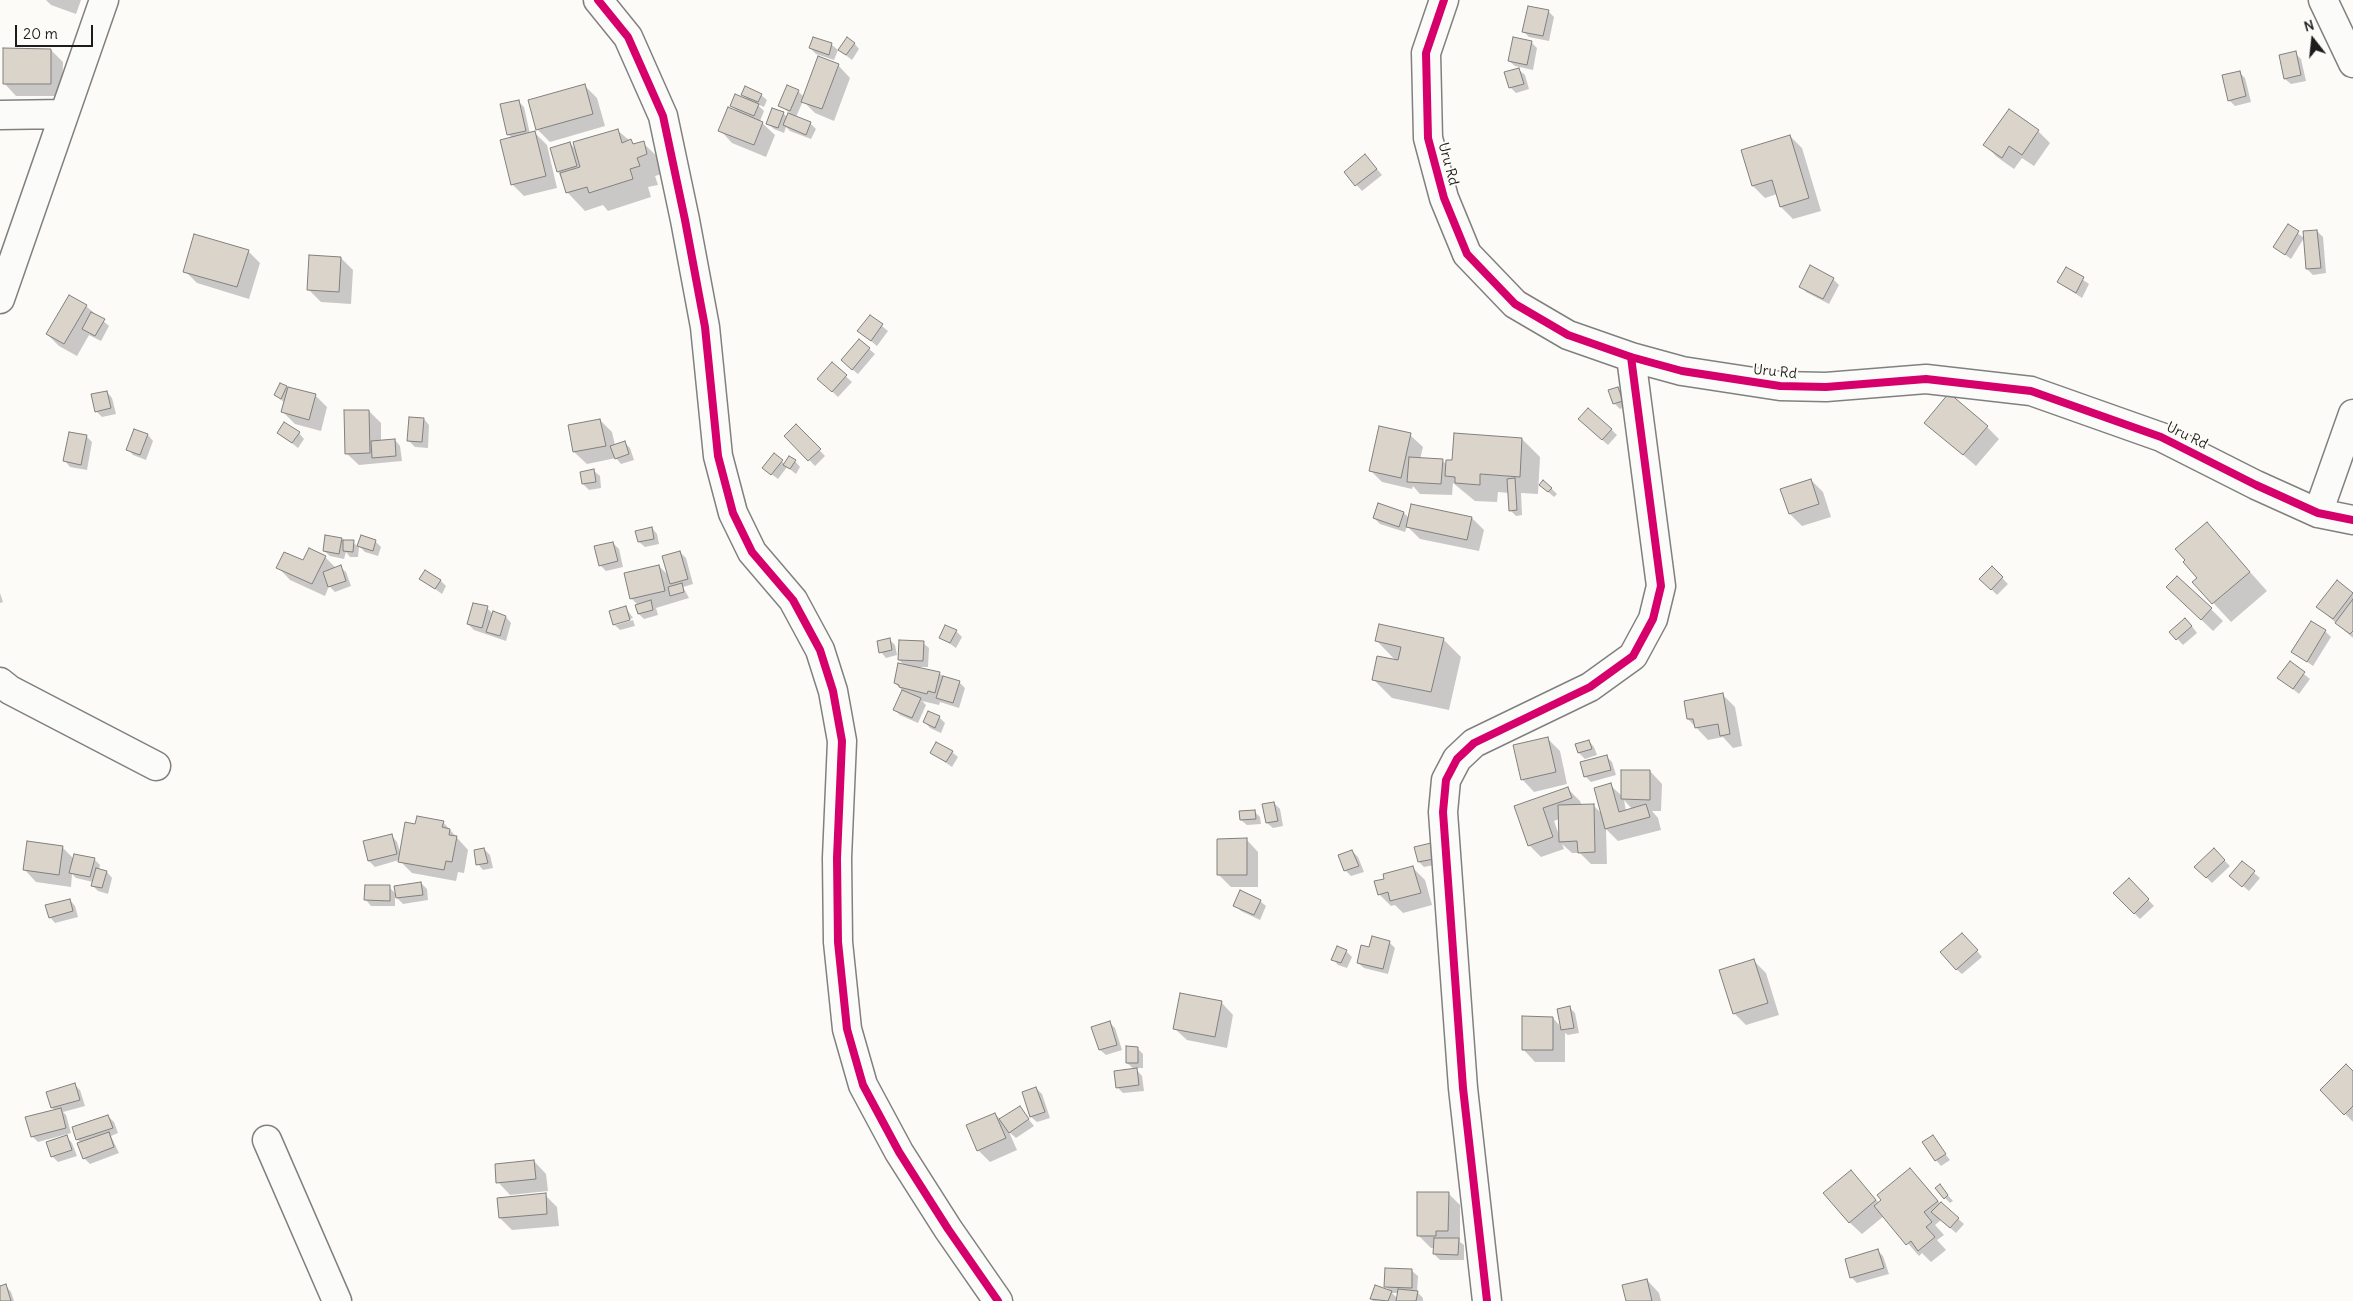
<!DOCTYPE html>
<style>
body{margin:0}
#map{position:relative;width:2353px;height:1301px;overflow:hidden;background:#fcfbf8;font-family:Delius,sans-serif}
canvas{display:block}
.north{position:absolute;left:2288px;top:15px;width:50px;height:50px;-webkit-text-stroke:4px #fdfcf7;paint-order:stroke;rotate:344deg;font-size:14px;font-weight:700;line-height:20px;text-align:center;color:#1c1c1c}
.north::after{content:'';display:block;margin:auto;width:18px;height:22px;background:#1c1c1c;clip-path:polygon(50% 0,100% 100%,50% 72%,0 100%)}
.scale{position:absolute;left:15px;top:25px;width:78px;height:22px;box-sizing:border-box;border:2px solid #1c1c1c;border-top:0;padding-left:6px;font-size:15px;line-height:18px;white-space:nowrap;color:#1c1c1c;-webkit-text-stroke:4px #fdfcf7;paint-order:stroke}
</style>
<div id="map">
<canvas width="2353" height="1301"></canvas>
<div class="north">N</div>
<div class="scale">20 m</div>
</div>
<script>
const context = document.querySelector('canvas').getContext('2d');
context.lineJoin = 'round';
function fillPath(path, color) { context.fillStyle = color; context.fill(path, 'evenodd'); }
const shape = rows => new Path2D(rows.map(r => 'M' + r).join(''));
function strokePath(path, color, width, dash) { context.strokeStyle = color; context.lineWidth = width; context.lineCap = dash ? 'butt' : 'round'; context.setLineDash(dash || []); context.stroke(path); }
function label(font, color, halo, rows, align = 'center') {
  context.font = font + ' Delius,sans-serif'; context.lineWidth = 4; context.setLineDash([]); context.textBaseline = 'middle'; context.strokeStyle = halo; context.fillStyle = color; for (const [text, x, y, turn = 0] of rows) {
    context.save(); context.translate(x, y); context.rotate((+turn || 0) * Math.PI / 180); context.textAlign = isNaN(turn) ? turn : align; if (halo) context.strokeText(text, 0, 0); context.fillText(text, 0, 0); context.restore();
  }
}
const shadow = shape([
 [46,0,81,0,76,14,51,5],
 [1548,11,1554,17,1549,41,1529,37,1524,32],
 [813,38,832,45,838,50,834,60,816,54,810,48],
 [1531,42,1537,48,1533,70,1515,66,1509,61],
 [854,43,859,49,852,60,839,50],
 [51,50,63,62,62,96,16,96,4,83],
 [2295,53,2301,59,2306,81,2291,84,2285,79],
 [838,65,850,78,834,121,815,113,803,101,796,117,810,123,816,129,811,139,790,131,786,127,784,133,774,129,768,124,783,113,788,118,790,113,779,105,787,87,799,92,804,97],
 [1519,70,1525,75,1529,89,1516,93,1510,87],
 [2239,72,2245,78,2251,102,2235,106,2229,100],
 [585,86,597,98,605,126,550,142,538,130],
 [742,94,761,95,767,100,764,107,757,104,764,111,760,121,775,135,766,157,732,143,720,130,738,112,732,106,750,102],
 [518,101,524,107,530,134,535,133,547,145,557,188,524,196,512,184,512,138,508,134],
 [617,130,635,145,643,143,662,161,665,173,655,176,658,185,648,187,651,197,608,211,603,205,585,211,567,192,558,171,570,143,577,151],
 [2038,131,2050,143,2034,166,2022,158,2014,169,1997,157,1985,145],
 [1790,136,1802,148,1821,211,1793,219,1781,207,1777,194,1765,198,1753,186,1743,151],
 [1371,162,1382,175,1362,191,1345,172],
 [2288,226,2304,238,2291,259,2275,247],
 [2317,231,2323,237,2326,273,2313,275,2307,269,2304,232],
 [248,251,260,263,249,299,197,283,185,271],
 [341,258,353,270,351,304,321,302,309,290],
 [2066,268,2089,284,2082,298,2058,282],
 [1833,279,1839,285,1829,304,1806,292,1801,286],
 [86,306,109,326,101,341,89,335,77,356,59,346,47,334],
 [870,316,888,331,877,346,865,336],
 [869,349,875,354,858,374,848,366],
 [832,364,852,382,838,397,824,384],
 [286,387,288,390,315,395,327,407,321,431,295,424,283,412,285,403,275,395],
 [1618,388,1623,394,1628,406,1620,409,1614,403],
 [107,392,112,398,116,414,102,417,96,411],
 [369,411,381,423,381,441,395,440,400,446,402,461,359,465,346,453],
 [424,419,429,425,428,448,415,447,409,441],
 [600,420,612,432,615,445,624,442,630,448,634,460,621,464,616,458,587,464,574,452],
 [1926,423,1987,427,1999,439,1976,466],
 [1585,425,1611,429,1617,435,1608,445],
 [796,426,825,456,815,466,786,436],
 [279,433,299,433,304,439,298,448],
 [148,435,153,441,146,460,133,455,128,449],
 [1410,435,1423,447,1420,459,1442,460,1447,465,1522,439,1540,457,1538,494,1521,493,1522,515,1516,516,1510,510,1509,493,1498,492,1497,502,1475,501,1453,483,1452,495,1420,494,1413,486,1412,489,1382,482,1370,470],
 [87,437,92,442,87,470,70,467,65,461],
 [774,455,785,464,795,461,800,467,796,474,787,467,778,479,770,473],
 [594,471,600,476,601,488,589,490,583,484],
 [1811,480,1823,492,1831,517,1802,526,1790,514],
 [1551,488,1557,494,1554,497,1547,491],
 [1404,513,1409,518,1472,518,1484,530,1479,551,1420,539,1407,526,1405,532,1380,524,1374,518],
 [2207,524,2267,591,2231,622,2194,582,2199,578],
 [652,528,657,534,659,544,645,547,639,542],
 [362,536,375,541,381,547,378,556,365,552,359,546,358,557,350,557,346,552,344,559,330,556,324,551,341,539,344,541,353,542,358,547],
 [613,543,619,549,623,567,606,571,600,565],
 [680,552,686,558,693,584,683,587,689,598,656,608,658,615,644,619,639,614,638,605,631,598,659,566,669,576],
 [325,557,336,568,340,567,346,572,351,586,335,592,329,586,325,596,290,580,278,567],
 [1992,568,2008,584,1997,595,1981,579],
 [421,579,441,581,446,586,442,594],
 [2337,582,2353,594,2353,638,2318,607],
 [0,593,3,602,0,603],
 [2180,599,2211,609,2223,621,2213,631],
 [487,608,493,614,506,617,511,623,506,641,474,630,468,624],
 [626,608,633,618,616,623,616,625,633,620,635,626,620,630,614,624],
 [2191,625,2197,633,2183,645,2171,632],
 [956,631,962,637,956,648,940,637],
 [2325,631,2331,637,2313,666,2293,652],
 [1443,639,1461,657,1449,710,1392,698,1373,679,1397,662,1377,641],
 [890,640,895,645,897,655,886,658,881,652],
 [923,643,929,648,928,667,912,667,939,673,944,677,959,682,965,688,959,708,940,702,939,705,922,701,926,705,918,723,900,715,895,710,903,691,895,683,905,666,899,660],
 [2290,663,2310,679,2299,694,2279,678],
 [1723,695,1735,707,1742,746,1733,748,1723,737,1708,740,1688,719],
 [929,713,940,718,945,723,941,733,930,728,925,722],
 [1547,738,1560,751,1567,784,1534,792,1522,779],
 [1589,741,1594,747,1597,755,1585,759,1579,753,1576,745],
 [952,752,958,757,952,767,932,753],
 [1606,756,1612,762,1616,775,1591,782,1585,776],
 [1650,771,1662,784,1661,811,1652,811,1658,818,1661,830,1618,841,1606,829,1607,864,1591,864,1580,853,1572,853,1562,844,1564,849,1541,857,1529,845,1515,807,1568,789,1580,801,1582,806,1594,806,1602,814,1610,785,1622,796],
 [1624,800,1632,809,1626,811],
 [1559,819,1559,835,1554,821],
 [1274,803,1280,809,1283,826,1273,828,1267,823],
 [1254,811,1260,817,1261,824,1247,825,1241,820],
 [443,822,468,850,464,873,458,872,456,881,412,873,399,860,375,867,369,861,365,842,392,836,397,842,401,855,416,825],
 [1246,839,1258,852,1258,887,1231,887,1219,875],
 [1430,845,1436,850,1439,864,1424,867,1419,862],
 [62,847,74,859,94,859,100,865,99,870,107,872,112,878,108,894,98,891,92,885,93,882,76,878,72,874,71,887,36,882,24,869],
 [484,849,490,855,493,868,483,870,478,864],
 [2214,850,2230,866,2212,883,2196,867],
 [1352,851,1358,857,1364,872,1351,876,1345,870],
 [2242,863,2260,878,2249,891,2237,881],
 [1413,868,1425,880,1432,905,1403,913,1395,905,1391,906,1379,894,1386,879],
 [2129,879,2154,906,2140,919,2114,893],
 [421,883,427,889,428,900,403,904,395,896,395,906,371,906,366,900,389,887,396,894],
 [70,900,75,906,78,917,55,923,50,917],
 [1260,901,1266,906,1260,920,1241,911,1235,905],
 [1968,940,1982,957,1962,974,1956,969],
 [1389,942,1395,948,1388,974,1364,968,1358,963,1370,948],
 [1346,951,1352,957,1347,968,1338,965,1333,959],
 [1754,961,1766,973,1779,1015,1746,1025,1734,1013],
 [1221,1002,1233,1015,1227,1048,1187,1040,1174,1028],
 [1570,1008,1575,1013,1579,1033,1568,1035,1565,1033,1565,1062,1535,1062,1523,1049,1553,1018,1561,1027],
 [1110,1023,1115,1028,1122,1050,1106,1055,1100,1050],
 [1137,1048,1143,1054,1143,1068,1135,1068,1142,1076,1144,1091,1123,1093,1117,1087,1135,1070,1127,1063],
 [2353,1073,2353,1122,2322,1090],
 [75,1085,80,1090,85,1106,63,1112,66,1115,71,1133,38,1142,32,1136,55,1110,52,1108],
 [1036,1088,1042,1094,1050,1118,1037,1122,1031,1117,1023,1093],
 [1019,1107,1034,1126,1016,1138,1009,1132,1017,1150,990,1162,978,1150,995,1114,1001,1120],
 [108,1116,114,1122,118,1133,111,1136,119,1153,90,1164,84,1158,81,1143,77,1139],
 [67,1137,72,1143,77,1156,58,1162,52,1156],
 [1932,1137,1950,1160,1941,1166,1936,1160],
 [534,1161,546,1174,548,1191,510,1195,498,1182],
 [1910,1169,1941,1204,1964,1224,1956,1233,1941,1220,1935,1225,1944,1235,1937,1240,1946,1250,1931,1262,1922,1253,1919,1256,1884,1216,1862,1234,1849,1222,1851,1172,1879,1203],
 [1945,1192,1953,1201,1950,1203,1945,1198],
 [1448,1193,1460,1205,1460,1242,1464,1245,1464,1260,1440,1260,1434,1254,1435,1248,1431,1248,1418,1235],
 [545,1195,557,1207,559,1226,512,1230,500,1218],
 [1878,1251,1883,1256,1889,1274,1857,1283,1851,1277],
 [1412,1271,1418,1276,1417,1292,1423,1298,1423,1301,1398,1301,1399,1293,1392,1293,1397,1298,1396,1301,1373,1301,1371,1299,1376,1287,1391,1292,1386,1287],
 [1647,1280,1659,1293,1661,1301,1627,1301],
 [6,1286,11,1292,14,1301,0,1301,0,1287]
]);
const building = shape([
 [1528,6,1549,10,1543,36,1522,32,1528,6],
 [813,37,832,43,829,55,809,48,813,37],
 [847,37,855,43,846,55,838,50,847,37],
 [1513,37,1532,41,1527,65,1508,61,1513,37],
 [3,48,51,49,51,84,3,84,3,48],
 [2296,51,2301,75,2284,79,2279,55,2296,51],
 [818,56,839,64,822,109,801,102,818,56],
 [1519,68,1524,84,1509,88,1504,72,1519,68],
 [2240,71,2246,96,2228,101,2222,75,2240,71],
 [585,84,593,114,536,130,528,100,585,84],
 [787,85,799,90,790,111,778,106,787,85],
 [745,86,762,94,758,102,741,95,745,86],
 [735,94,759,104,754,116,730,106,735,94],
 [519,100,526,131,507,135,500,104,519,100],
 [728,107,763,122,754,145,718,131,728,107],
 [772,108,784,112,778,128,766,124,772,108],
 [2009,109,2039,130,2022,155,2009,146,2002,158,1983,145,2009,109],
 [788,113,811,122,806,135,783,125,788,113],
 [618,129,622,143,631,139,633,144,644,141,647,154,637,158,640,166,630,169,633,179,589,193,587,187,566,193,560,173,580,167,573,142,618,129],
 [535,131,546,176,511,185,500,140,535,131],
 [1790,135,1809,198,1780,207,1772,180,1752,186,1741,150,1790,135],
 [570,142,577,166,557,172,550,148,570,142],
 [1365,154,1377,169,1355,186,1344,172,1365,154],
 [2288,224,2299,231,2285,255,2273,247,2288,224],
 [2317,230,2321,268,2306,269,2303,231,2317,230],
 [194,234,249,250,237,287,183,272,194,234],
 [309,255,341,257,339,292,307,290,309,255],
 [1810,265,1834,278,1823,299,1799,287,1810,265],
 [2066,267,2084,277,2076,293,2057,282,2066,267],
 [69,295,87,305,64,344,46,334,69,295],
 [91,312,105,319,95,336,82,329,91,312],
 [870,315,883,324,871,341,857,331,870,315],
 [859,339,870,348,852,370,841,360,859,339],
 [832,362,847,375,832,392,817,379,832,362],
 [280,383,287,386,281,399,274,395,280,383],
 [288,387,316,394,309,420,281,412,288,387],
 [1618,387,1623,401,1613,404,1608,390,1618,387],
 [107,391,111,408,95,412,91,394,107,391],
 [1949,393,1988,426,1963,455,1924,423,1949,393],
 [1588,408,1612,429,1602,440,1578,419,1588,408],
 [344,410,369,410,370,453,345,454,344,410],
 [409,417,424,418,422,442,407,441,409,417],
 [600,419,606,446,573,452,568,425,600,419],
 [284,422,300,432,292,443,277,433,284,422],
 [796,424,821,449,808,461,784,436,796,424],
 [1379,426,1411,433,1401,478,1369,471,1379,426],
 [134,429,148,434,140,455,126,450,134,429],
 [69,432,87,435,81,465,63,461,69,432],
 [1454,433,1522,438,1520,477,1480,474,1480,485,1455,483,1455,477,1445,476,1446,460,1452,460,1454,433],
 [395,439,396,456,372,458,371,441,395,439],
 [625,441,629,454,615,459,610,446,625,441],
 [774,453,783,460,771,475,762,468,774,453],
 [789,456,796,460,790,469,783,465,789,456],
 [1409,457,1443,459,1441,484,1407,482,1409,457],
 [594,469,596,482,582,484,580,472,594,469],
 [1515,478,1517,510,1509,511,1507,479,1515,478],
 [1811,479,1819,504,1789,514,1780,489,1811,479],
 [1543,480,1552,488,1548,492,1539,485,1543,480],
 [1378,503,1404,512,1399,527,1373,518,1378,503],
 [1411,504,1472,517,1467,540,1406,527,1411,504],
 [2207,522,2250,572,2212,604,2192,582,2197,578,2183,562,2185,560,2175,549,2207,522],
 [652,527,654,539,638,542,635,531,652,527],
 [325,535,342,538,339,554,323,551,325,535],
 [361,535,376,540,373,551,357,546,361,535],
 [343,540,354,540,353,552,343,551,343,540],
 [613,542,618,561,599,566,594,546,613,542],
 [309,548,326,556,312,584,276,568,284,552,303,560,309,548],
 [680,551,688,579,670,584,662,556,680,551],
 [341,565,346,581,328,587,323,572,341,565],
 [659,565,665,591,630,599,624,573,659,565],
 [1992,566,2003,577,1991,590,1979,579,1992,566],
 [425,570,441,580,435,589,419,579,425,570],
 [2177,576,2212,608,2201,620,2166,587,2177,576],
 [2337,580,2353,593,2333,619,2316,607,2337,580],
 [682,583,684,592,670,596,668,587,682,583],
 [2353,599,2353,631,2350,634,2335,623,2353,599],
 [651,600,653,610,638,614,635,605,651,600],
 [473,603,488,606,482,628,467,624,473,603],
 [626,606,630,620,613,625,609,611,626,606],
 [493,611,506,616,500,636,486,632,493,611],
 [2185,618,2192,626,2176,640,2169,632,2185,618],
 [2311,621,2326,630,2307,662,2291,652,2311,621],
 [1379,624,1444,638,1431,692,1372,680,1377,656,1398,660,1401,647,1375,641,1379,624],
 [945,625,957,630,950,643,939,638,945,625],
 [890,638,892,650,879,653,877,641,890,638],
 [899,640,924,641,923,661,898,660,899,640],
 [2290,661,2305,672,2293,689,2277,678,2290,661],
 [898,663,940,672,935,693,928,691,927,694,899,687,899,685,894,683,898,663],
 [943,676,960,681,953,703,936,698,943,676],
 [902,690,921,698,912,718,893,710,902,690],
 [1723,693,1730,734,1720,736,1718,724,1695,728,1693,719,1687,719,1684,701,1723,693],
 [928,711,940,716,935,728,923,722,928,711],
 [1548,737,1556,772,1521,780,1513,745,1548,737],
 [1589,740,1592,749,1578,753,1575,744,1589,740],
 [936,742,953,751,946,762,930,753,936,742],
 [1607,755,1611,770,1584,777,1580,762,1607,755],
 [1621,770,1650,770,1650,800,1621,799,1621,770],
 [1611,783,1619,812,1646,804,1650,817,1605,829,1594,788,1611,783],
 [1568,787,1572,798,1543,808,1553,837,1528,846,1514,806,1568,787],
 [1274,802,1278,821,1266,823,1262,804,1274,802],
 [1594,804,1595,852,1578,853,1577,841,1559,842,1558,805,1594,804],
 [1255,810,1256,819,1240,820,1239,811,1255,810],
 [417,816,444,821,442,827,450,829,449,835,457,836,452,862,446,861,444,870,398,862,405,822,415,824,417,816],
 [392,834,397,854,368,861,363,841,392,834],
 [1247,838,1247,875,1217,875,1217,839,1247,838],
 [27,841,63,846,59,875,23,870,27,841],
 [1431,843,1434,859,1418,862,1414,847,1431,843],
 [484,848,488,863,476,865,474,850,484,848],
 [2214,848,2225,860,2206,878,2194,867,2214,848],
 [1352,850,1359,866,1344,871,1338,855,1352,850],
 [74,854,95,858,90,877,69,873,74,854],
 [2242,861,2255,871,2242,887,2229,876,2242,861],
 [1413,866,1421,893,1390,901,1388,892,1378,895,1374,881,1384,879,1383,874,1413,866],
 [96,868,107,871,102,888,91,886,96,868],
 [2129,878,2149,899,2134,914,2113,893,2129,878],
 [421,882,423,895,396,898,394,886,421,882],
 [365,885,390,885,390,901,364,900,365,885],
 [1240,890,1261,900,1254,915,1233,906,1240,890],
 [70,899,73,911,49,918,45,905,70,899],
 [1962,933,1978,950,1956,970,1940,952,1962,933],
 [1372,936,1390,941,1383,969,1357,963,1361,945,1369,947,1372,936],
 [1337,946,1347,950,1341,963,1331,960,1337,946],
 [1754,959,1768,1003,1733,1014,1719,970,1754,959],
 [1180,993,1222,1001,1215,1037,1173,1029,1180,993],
 [1570,1006,1574,1028,1561,1030,1557,1009,1570,1006],
 [1522,1016,1553,1017,1553,1050,1522,1050,1522,1016],
 [1110,1021,1117,1045,1099,1050,1091,1027,1110,1021],
 [1126,1046,1138,1047,1138,1063,1126,1063,1126,1046],
 [2346,1064,2353,1071,2353,1106,2344,1115,2320,1090,2346,1064],
 [1137,1068,1139,1085,1116,1088,1114,1071,1137,1068],
 [75,1083,80,1100,51,1108,46,1092,75,1083],
 [1036,1087,1045,1112,1030,1117,1022,1092,1036,1087],
 [1020,1106,1029,1119,1009,1133,999,1119,1020,1106],
 [61,1108,66,1128,31,1137,25,1117,61,1108],
 [995,1113,1006,1138,977,1151,966,1125,995,1113],
 [108,1115,113,1128,76,1140,72,1127,108,1115],
 [109,1132,114,1147,83,1159,77,1143,109,1132],
 [67,1135,72,1150,51,1157,46,1142,67,1135],
 [1933,1135,1946,1154,1935,1161,1922,1142,1933,1135],
 [534,1160,536,1179,496,1183,495,1164,534,1160],
 [1910,1168,1938,1201,1924,1212,1932,1222,1926,1227,1935,1237,1918,1251,1911,1241,1906,1245,1874,1206,1881,1200,1877,1195,1910,1168],
 [1851,1170,1876,1200,1849,1223,1823,1193,1851,1170],
 [1940,1184,1948,1195,1944,1199,1935,1188,1940,1184],
 [1417,1192,1449,1192,1448,1231,1436,1231,1436,1236,1417,1236,1417,1192],
 [546,1193,547,1214,499,1218,497,1198,546,1193],
 [1941,1202,1959,1218,1950,1228,1931,1212,1941,1202],
 [1434,1238,1459,1238,1458,1255,1433,1254,1434,1238],
 [1878,1249,1884,1268,1850,1278,1845,1259,1878,1249],
 [1385,1268,1412,1269,1412,1288,1384,1287,1385,1268],
 [1647,1279,1652,1301,1626,1301,1622,1285,1647,1279],
 [6,1284,11,1301,0,1301,0,1286,6,1284],
 [1375,1285,1392,1291,1388,1301,1370,1299,1375,1285],
 [1398,1289,1418,1291,1416,1301,1396,1301,1398,1289]
]);
const minor = shape([
 [598,0,628,37,663,116,685,220,705,327,718,456,733,513,752,552,793,600,820,650,833,691,842,741,837,858,838,942,847,1029,863,1085,899,1152,948,1229,998,1301],
 [1444,0,1426,53,1428,138,1444,198,1467,254,1515,304,1568,335,1631,357,1682,371,1780,386,1826,387,1926,379,2031,391,2161,437,2256,485,2318,513,2353,520],
 [2323,0,2353,63],
 [0,115,64,114],
 [0,299,104,0],
 [2318,513,2353,414],
 [0,682,10,690,156,766],
 [267,1140,337,1301],
 [1487,1301,1463,1088,1443,812,1446,780,1457,759,1474,743,1590,687,1633,656,1653,619,1661,586,1631,357]
]);
const cycleway = shape([
 [598,0,628,37,663,116,685,220,705,327,718,456,733,513,752,552,793,600,820,650,833,691,842,741,837,858,838,942,847,1029,863,1085,899,1152,948,1229,998,1301],
 [1444,0,1426,53,1428,138,1444,198,1467,254,1515,304,1568,335,1631,357,1682,371,1780,386,1826,387,1926,379,2031,391,2161,437,2256,485,2318,513,2353,520],
 [1487,1301,1463,1088,1443,812,1446,780,1457,759,1474,743,1590,687,1633,656,1653,619,1661,586,1631,357]
]);
const streetNames = [
 ["Uru Rd",1448,164,75],
 ["Uru Rd",1775,372,6],
 ["Uru Rd",2187,436,26]
];
fillPath(shadow, '#0003');
fillPath(building, '#dad4ca');
strokePath(building, '#81807f', 1);
strokePath(minor, '#81807f', 31);
strokePath(minor, '#fbfbf9', 28);
strokePath(cycleway, '#d6006c', 8);
label('14px', '#1c1c1c', '#fdfcf7', streetNames);
</script>
